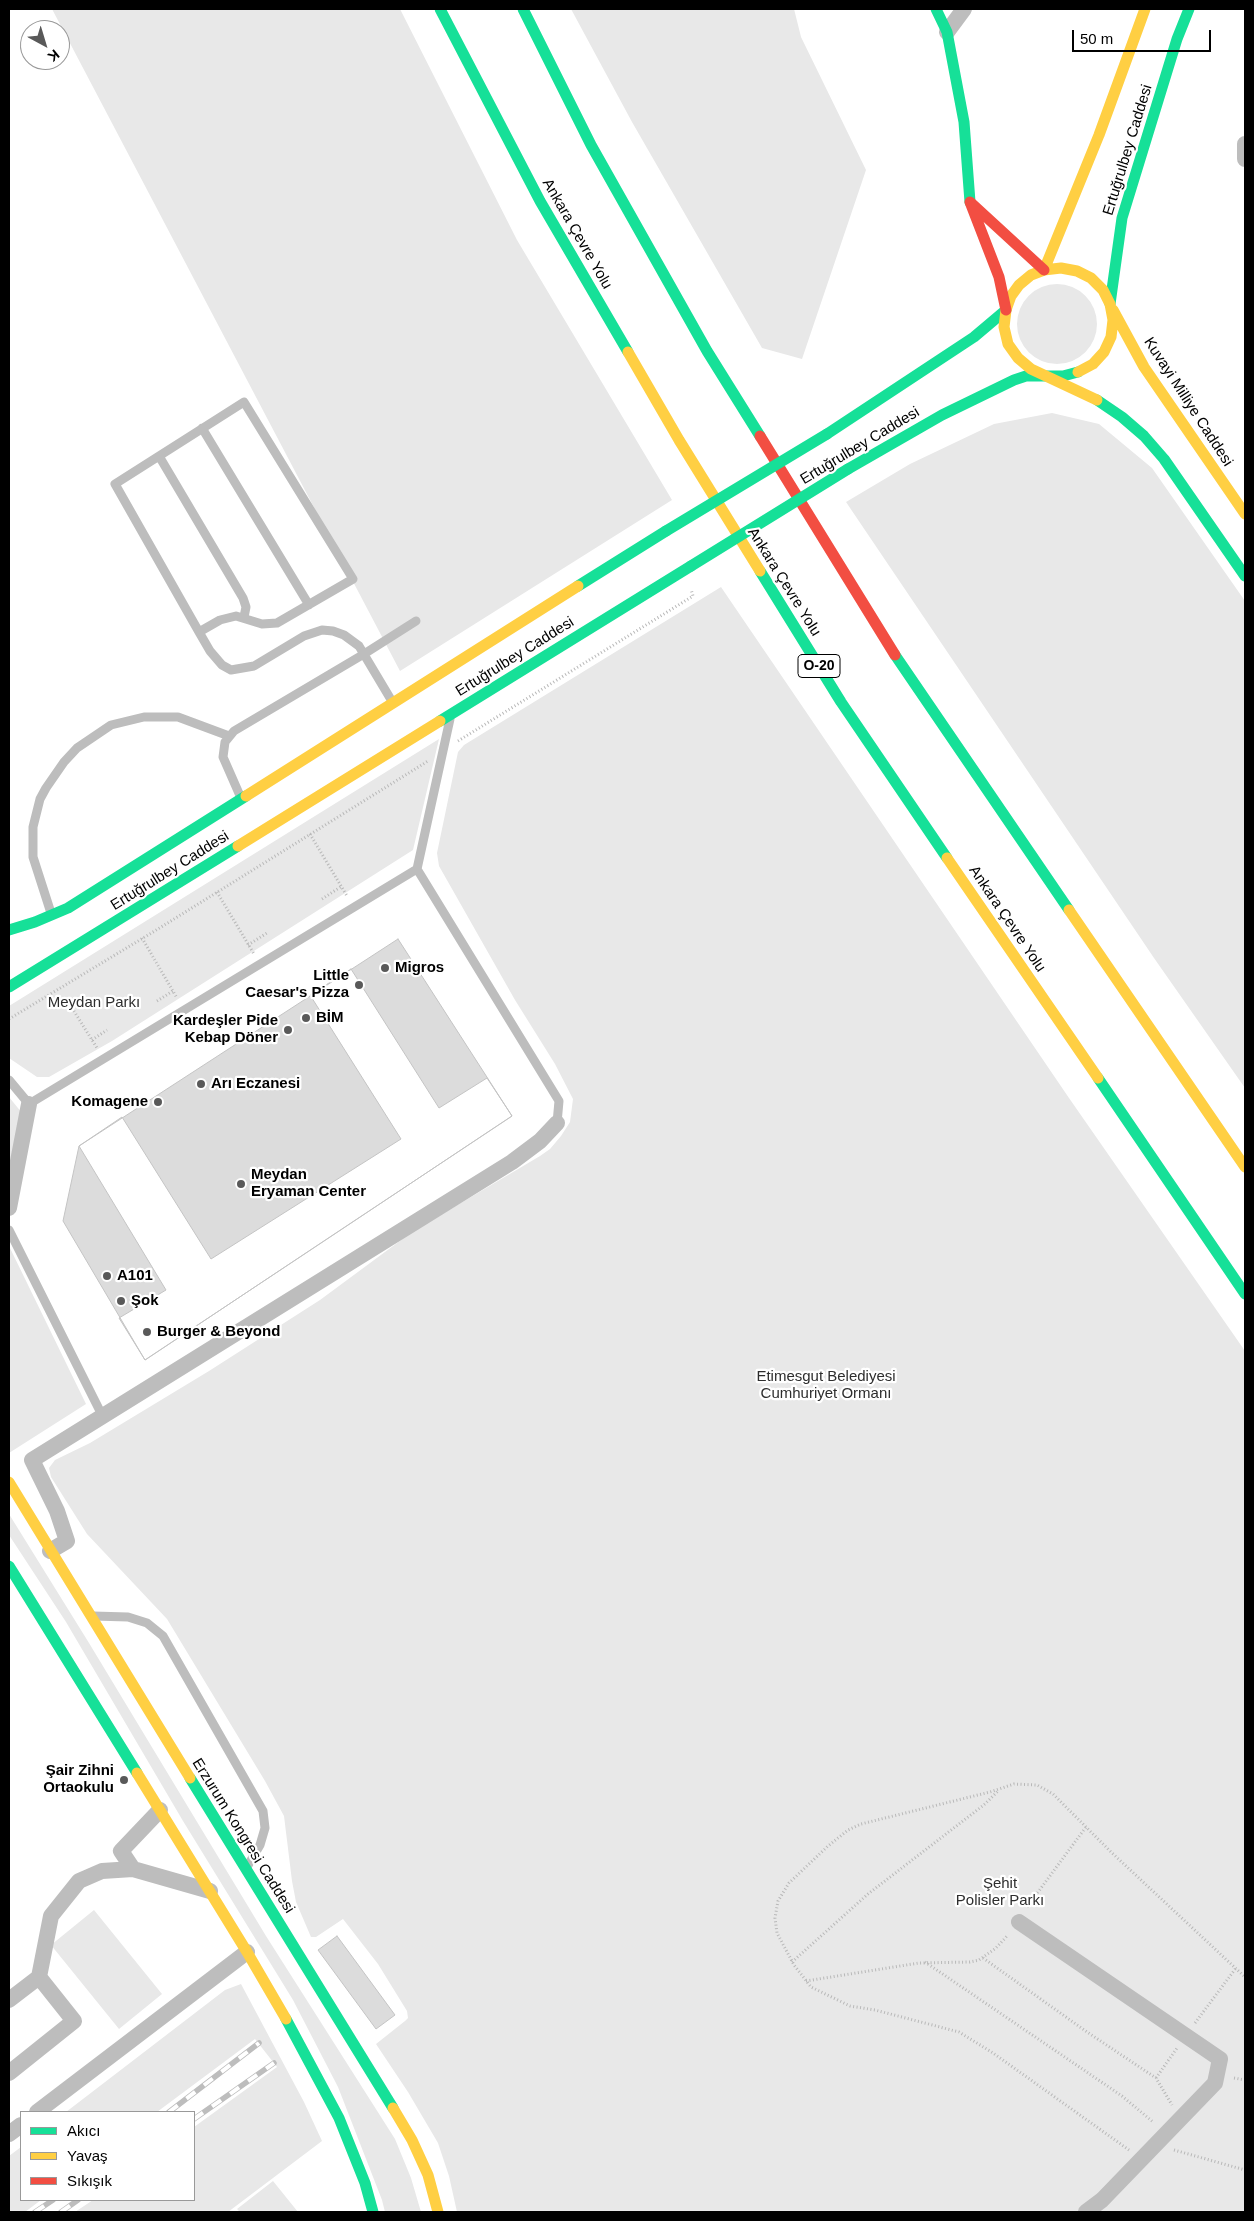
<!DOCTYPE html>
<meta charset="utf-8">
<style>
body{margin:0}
#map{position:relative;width:1254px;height:2221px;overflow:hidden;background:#fff;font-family:Helvetica,sans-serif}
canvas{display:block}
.frame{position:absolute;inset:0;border:10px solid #000;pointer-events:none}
.legend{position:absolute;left:20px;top:2111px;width:175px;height:90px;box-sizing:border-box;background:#fff;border:1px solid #999;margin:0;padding:6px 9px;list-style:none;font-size:15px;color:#000}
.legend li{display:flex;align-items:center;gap:10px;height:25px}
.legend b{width:25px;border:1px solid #999}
.north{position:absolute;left:20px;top:20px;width:50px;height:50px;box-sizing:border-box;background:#fff;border:1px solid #999;border-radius:50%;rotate:141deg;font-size:14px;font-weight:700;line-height:20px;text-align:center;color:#000}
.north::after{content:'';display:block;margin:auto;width:18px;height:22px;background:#595959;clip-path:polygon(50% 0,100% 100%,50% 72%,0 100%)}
.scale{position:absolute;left:1072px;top:30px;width:139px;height:22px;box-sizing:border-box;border:2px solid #000;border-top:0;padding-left:6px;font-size:15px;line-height:18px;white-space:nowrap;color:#000;-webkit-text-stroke:4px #fff;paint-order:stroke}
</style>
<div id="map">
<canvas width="1254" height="2221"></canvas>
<div class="frame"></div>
<ul class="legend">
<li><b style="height:6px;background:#16e098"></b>Akıcı</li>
<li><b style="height:6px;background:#ffcf43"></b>Yavaş</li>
<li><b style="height:6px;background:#f24e42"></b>Sıkışık</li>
</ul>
<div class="north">K</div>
<div class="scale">50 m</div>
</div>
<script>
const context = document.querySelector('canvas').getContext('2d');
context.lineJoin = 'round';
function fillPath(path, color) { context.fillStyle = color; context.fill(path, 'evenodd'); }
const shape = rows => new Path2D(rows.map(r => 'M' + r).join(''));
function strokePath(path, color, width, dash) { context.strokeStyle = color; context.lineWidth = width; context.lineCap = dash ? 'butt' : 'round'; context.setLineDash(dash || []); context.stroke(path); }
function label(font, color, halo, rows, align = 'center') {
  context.font = font + ' Helvetica,sans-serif'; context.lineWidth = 4.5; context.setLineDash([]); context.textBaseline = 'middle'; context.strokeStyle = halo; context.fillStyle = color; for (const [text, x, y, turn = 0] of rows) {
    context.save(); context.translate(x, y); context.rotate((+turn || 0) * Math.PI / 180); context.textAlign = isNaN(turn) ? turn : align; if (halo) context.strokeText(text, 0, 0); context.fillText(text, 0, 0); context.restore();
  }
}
const green = shape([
 [52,9,400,9,517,240,672,500,400,671],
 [571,9,794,9,801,37,866,170,802,359,762,348,632,122],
 '1017 324a40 40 0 1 1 80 0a40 40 0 1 1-80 0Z',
 [1052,413,1099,424,1152,468,1245,601,1245,1088,1154,958,846,502,910,464,994,424],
 [721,587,1069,1098,1245,1351,1245,2212,457,2212,449,2176,438,2143,408,2092,376,2044,405,2021,408,2018,407,2011,378,1964,343,1919,316,1937,311,1937,296,1902,292,1881,284,1816,265,1781,167,1619,87,1534,51,1477,49,1468,55,1460,90,1443,209,1371,320,1300,412,1232,540,1156,550,1149,561,1136,570,1122,573,1099,555,1064,515,1000,439,866,437,853,458,752,464,745],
 [439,739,413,850,112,1041,49,1077,37,1077,9,1058,9,1006],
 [9,1097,22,1113,9,1181],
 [9,1246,86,1404,9,1453],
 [9,1514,89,1643,266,1936,395,2139,411,2178,421,2212,385,2212,382,2200,338,2087,293,2000,183,1821,66,1622,9,1535],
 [94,1910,162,1994,119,2029,51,1945],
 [241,1984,304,2102,322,2141,228,2212,75,2212,93,2200,194,2200,194,2127,277,2067,255,2039,157,2112,66,2112,225,1990],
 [21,2147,21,2200,41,2200,25,2212,9,2212,9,2156],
 [273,2181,298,2212,240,2212,237,2209]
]);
const building = shape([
 [398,939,512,1116,145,1360,63,1221,79,1146,398,939],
 [351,969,439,1108,487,1078,512,1116,145,1360,119,1318,166,1290,79,1146,122,1117,211,1259,401,1139,310,995,351,969],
 [337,1936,395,2015,376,2029,318,1950,337,1936]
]);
const path = shape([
 [458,741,693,596,691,589],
 [310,834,347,896],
 [217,892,254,954],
 [322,899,342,886],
 [142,938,177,998],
 [248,945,267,933],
 [157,1001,173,991],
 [72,1008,97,1048],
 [9,1019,158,929,428,761],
 [92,1040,107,1030],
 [1027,1907,1086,1827],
 [983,1958,1087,2032,1156,2078,1172,2105],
 [792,1962,868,1894,985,1804,999,1790],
 [925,1962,1122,2096,1153,2122],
 [806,1981,919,1963,970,1962,979,1960,996,1948,1008,1935],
 [1195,2023,1236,1968],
 [1156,2078,1177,2048],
 [1234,2078,1245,2080],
 [1129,2150,993,2053,959,2032,875,2010,850,2006,811,1987,794,1965,777,1933,775,1918,778,1901,789,1883,828,1846,848,1830,861,1824,990,1792,1014,1784,1037,1785,1053,1794,1111,1852,1245,1977],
 [1174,2150,1245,2170]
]);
const lane = shape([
 [202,428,309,605],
 [159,456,243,598,246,607,244,617],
 [199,632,220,620,236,616,262,624,277,623,353,579,244,402,115,484,199,632,210,651,222,665,231,670,254,666,304,636,322,630,333,631,344,635,359,646,393,703],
 [450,719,417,869,559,1101,557,1123],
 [241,798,223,757,225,742,234,731,364,654,416,621],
 [51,913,33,857,33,827,40,799,46,788,64,762,77,748,111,725,144,717,178,717,229,736],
 [9,1080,29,1104,417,869],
 [9,1230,103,1417],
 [93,1616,128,1617,147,1623,163,1636,263,1811,265,1828,260,1845,247,1867]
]);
const street = shape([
 [947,32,964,9],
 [1245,144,1245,159],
 [9,1208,29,1104],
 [50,1551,67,1541,57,1511,32,1460,512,1162,540,1141,557,1123],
 [133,1869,121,1851,160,1810],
 [1019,1922,1220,2059,1215,2083,1102,2200,1086,2212],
 [9,2000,39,1977,51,1916,79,1881,102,1871,133,1869,210,1891],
 [9,2073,74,2021,39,1977],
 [37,2112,247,1952],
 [9,2134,21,2125]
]);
const fast = shape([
 [440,9,540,201,628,352],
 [523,9,591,145,707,351,760,436],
 [936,9,947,32,964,122,970,202],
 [1110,304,1122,218,1177,39,1189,9],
 [1097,400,1122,417,1144,436,1164,459,1245,576],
 [827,434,974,337,1006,310],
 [848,469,942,415,1014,380,1026,376,1063,376,1078,372],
 [760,571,841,702,947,858],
 [578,586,666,531],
 [895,655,1069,910],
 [440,721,691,566],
 [9,930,35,922,68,908,246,796],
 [9,987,238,846],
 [1098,1078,1245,1294],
 [9,1566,137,1773],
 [190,1778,393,2108],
 [286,2019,339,2118,365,2183,373,2212]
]);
const slow = shape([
 [1044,270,1099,135,1145,9],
 [1113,310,1144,367,1245,514],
 [628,352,679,440,760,571],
 [1078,372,1093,364,1104,352,1111,337,1113,320,1110,304,1103,290,1091,278,1077,271,1061,268,1044,270,1031,275,1019,285,1011,296,1006,310,1004,327,1008,344,1018,358,1031,369,1097,400],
 [246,796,578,586],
 [238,846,440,721],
 [947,858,1098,1078],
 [1069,910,1245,1167],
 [9,1482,190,1778],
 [137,1773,247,1952,286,2019],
 [393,2108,412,2140,428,2175,438,2212]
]);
const jam = shape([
 [1006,310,999,277,970,202,1044,270],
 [760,436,895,655]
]);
const rail = shape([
 [169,2112,259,2043],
 [194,2119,274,2063],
 [35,2212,53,2200],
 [61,2212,78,2200]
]);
const fastBridge = shape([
 [666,531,827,434],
 [691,566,848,469]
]);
const markers = [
 [385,968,5,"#595959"],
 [359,985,5,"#595959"],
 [306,1018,5,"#595959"],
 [288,1030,5,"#595959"],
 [201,1084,5,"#595959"],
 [158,1102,5,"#595959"],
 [241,1184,5,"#595959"],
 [107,1276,5,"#595959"],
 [121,1301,5,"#595959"],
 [147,1332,5,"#595959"],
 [124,1780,5,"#595959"]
];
const shields = [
 [819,666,42]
];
const shieldNames = [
 ["O-20",819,666]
];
const streetNames = [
 ["Ertuğrulbey Caddesi",1128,150,-73],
 ["Ankara Çevre Yolu",577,234,60],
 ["Kuvayi Milliye Caddesi",1188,402,57],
 ["Ertuğrulbey Caddesi",860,446,-31],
 ["Ankara Çevre Yolu",784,582,58],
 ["Ertuğrulbey Caddesi",515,657,-32],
 ["Ertuğrulbey Caddesi",170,871,-32],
 ["Ankara Çevre Yolu",1007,919,56],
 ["Erzurum Kongresi Caddesi",243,1836,58]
];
const poiNames = [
 ["Migros",395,968],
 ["Little",349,976,"right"],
 ["Caesar's Pizza",349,993,"right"],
 ["BİM",316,1018],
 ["Kardeşler Pide",278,1021,"right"],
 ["Kebap Döner",278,1038,"right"],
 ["Arı Eczanesi",211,1084],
 ["Komagene",148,1102,"right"],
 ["Meydan",251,1175],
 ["Eryaman Center",251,1192],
 ["A101",117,1276],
 ["Şok",131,1301],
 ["Burger & Beyond",157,1332],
 ["Şair Zihni",114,1771,"right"],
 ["Ortaokulu",114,1788,"right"]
];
const parkNames = [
 ["Meydan Parkı",94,1003],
 ["Etimesgut Belediyesi",826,1377],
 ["Cumhuriyet Ormanı",826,1394],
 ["Şehit",1000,1884],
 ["Polisler Parkı",1000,1901]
];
fillPath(green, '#e8e8e8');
fillPath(building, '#dcdcdc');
strokePath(building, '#c4c4c4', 1);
strokePath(path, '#b8b8b8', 3, [1, 2.5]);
strokePath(lane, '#bdbdbd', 9);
strokePath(street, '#bdbdbd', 16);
strokePath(fast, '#16e098', 11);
strokePath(slow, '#ffcf43', 11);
strokePath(jam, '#f24e42', 11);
strokePath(rail, '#bdbdbd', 5.5);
strokePath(rail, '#fff', 4, [11]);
strokePath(fastBridge, '#16e098', 11);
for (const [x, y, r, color] of markers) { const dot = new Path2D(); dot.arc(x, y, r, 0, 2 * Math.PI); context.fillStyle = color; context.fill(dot); strokePath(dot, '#fff', 2); }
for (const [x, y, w] of shields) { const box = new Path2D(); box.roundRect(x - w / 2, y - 11.5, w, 23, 4); context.fillStyle = '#fff'; context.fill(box); strokePath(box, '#000', 1); }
label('bold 14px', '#000', null, shieldNames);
label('15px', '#000', '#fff', streetNames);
label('bold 15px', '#000', '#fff', poiNames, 'left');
label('15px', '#2d2d2d', '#fff', parkNames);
</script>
